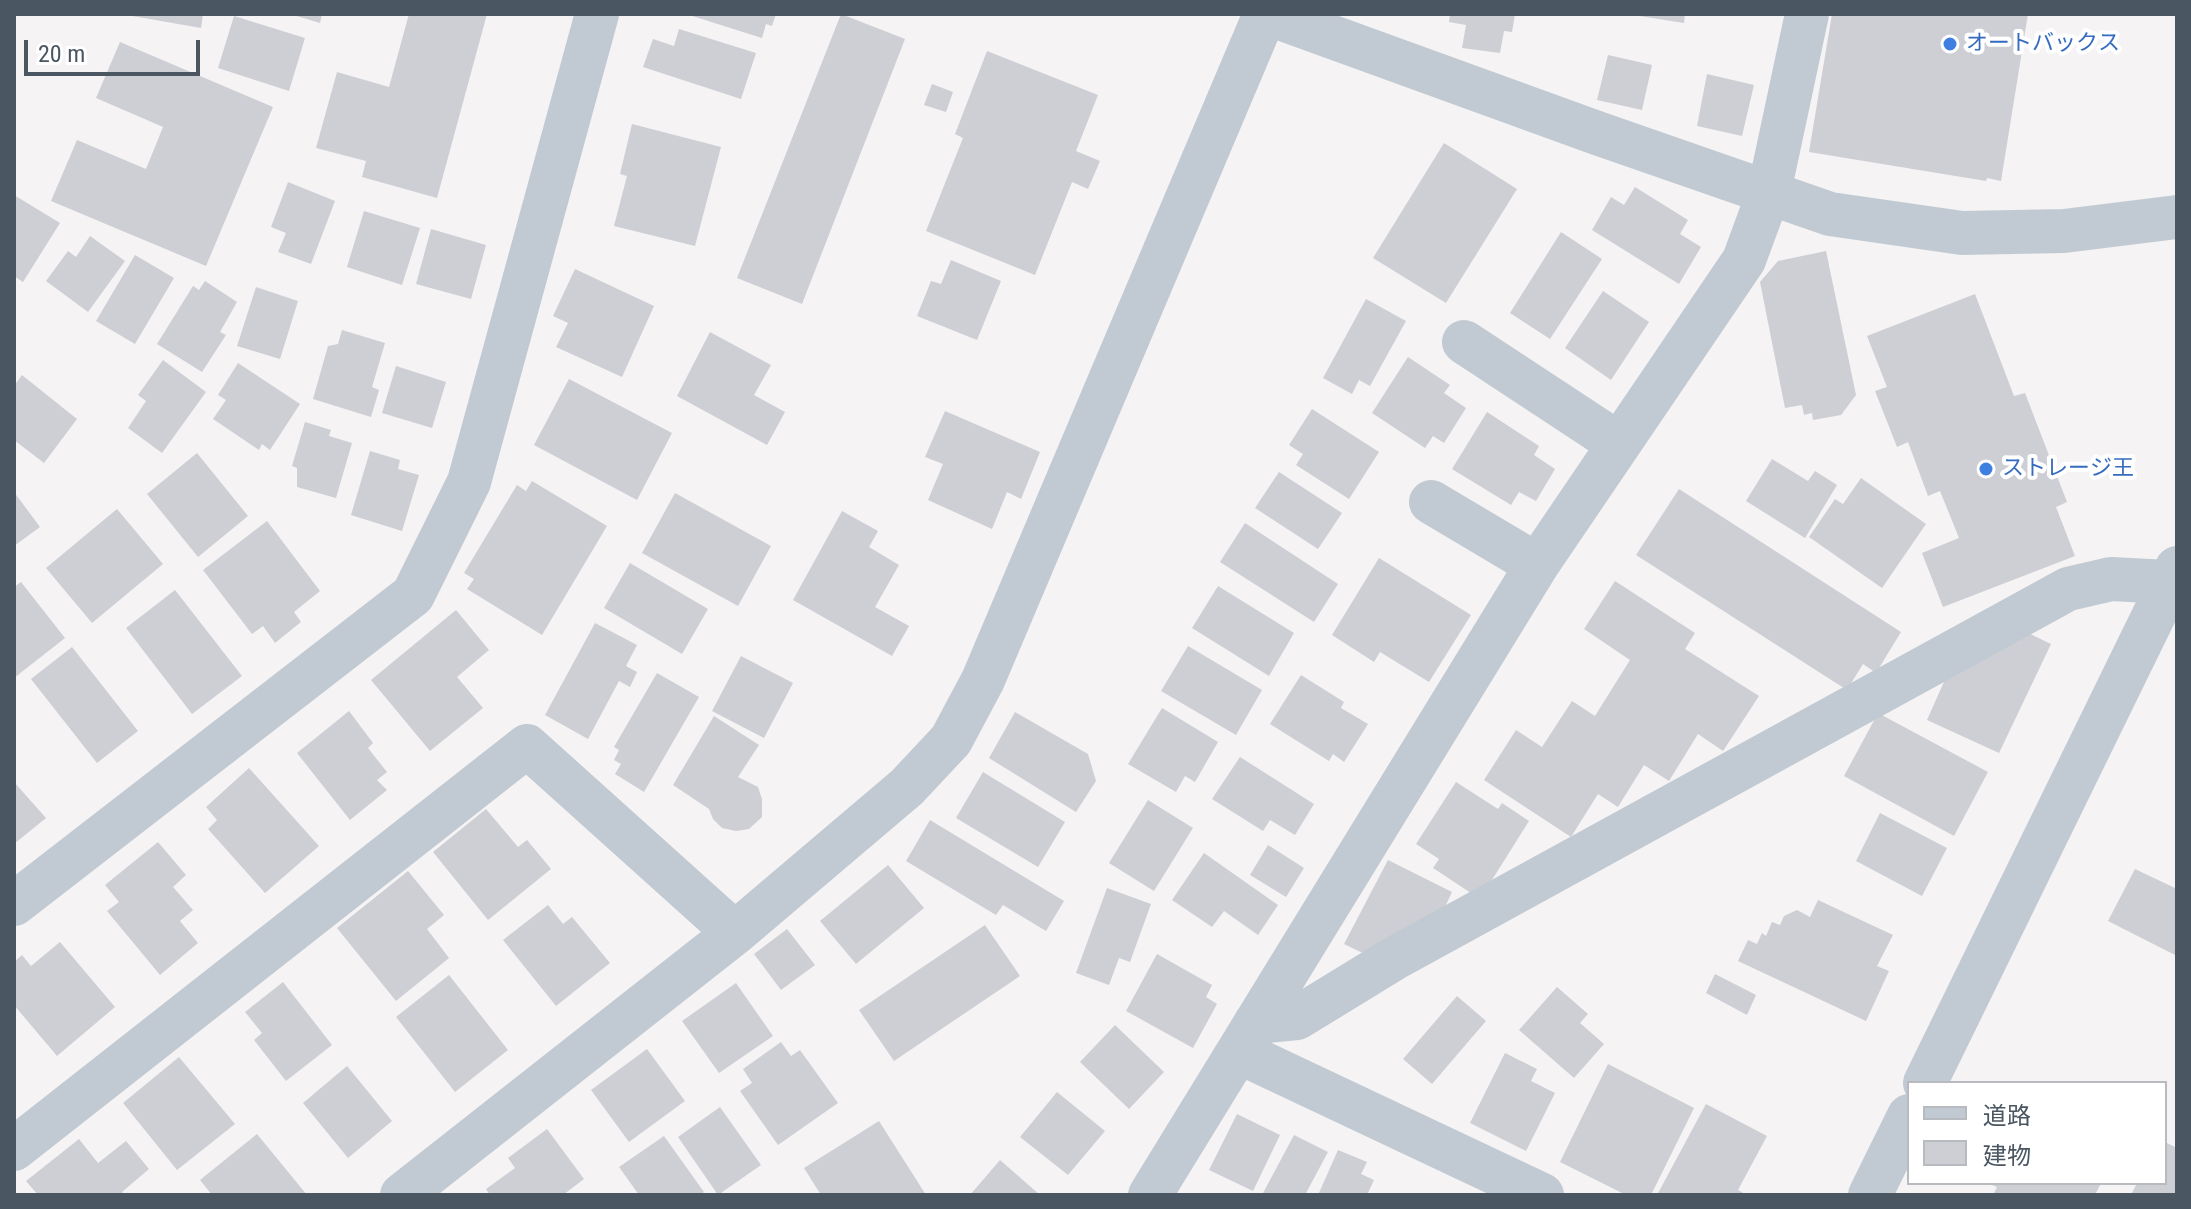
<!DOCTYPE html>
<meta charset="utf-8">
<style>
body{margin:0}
#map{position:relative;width:2191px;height:1209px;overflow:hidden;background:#f5f3f3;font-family:"Roboto Condensed","Noto Sans JP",sans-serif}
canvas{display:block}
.frame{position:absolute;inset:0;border:16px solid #4a5661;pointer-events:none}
.legend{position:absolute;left:1907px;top:1081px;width:260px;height:104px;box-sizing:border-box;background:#fff;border:2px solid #b7bbc0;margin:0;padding:10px 14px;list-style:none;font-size:24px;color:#4a5661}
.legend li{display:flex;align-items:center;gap:16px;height:40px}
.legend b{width:40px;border:2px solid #b7bbc0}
.scale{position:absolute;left:24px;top:40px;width:176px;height:36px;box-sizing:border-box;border:4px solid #4a5661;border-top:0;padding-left:10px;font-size:24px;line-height:28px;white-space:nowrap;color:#4a5661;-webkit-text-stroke:6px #fff;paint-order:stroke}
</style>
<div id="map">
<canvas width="2191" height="1209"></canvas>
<div class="frame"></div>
<ul class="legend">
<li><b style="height:10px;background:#c1cad2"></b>道路</li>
<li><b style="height:22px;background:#cdcfd5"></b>建物</li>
</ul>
<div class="scale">20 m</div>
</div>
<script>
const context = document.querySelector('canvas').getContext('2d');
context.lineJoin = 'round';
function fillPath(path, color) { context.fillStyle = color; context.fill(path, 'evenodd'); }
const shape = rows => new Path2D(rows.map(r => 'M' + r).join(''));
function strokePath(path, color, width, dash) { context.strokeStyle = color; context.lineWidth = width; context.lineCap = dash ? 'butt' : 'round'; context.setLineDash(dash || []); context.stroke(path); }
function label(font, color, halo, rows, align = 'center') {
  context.font = font + ' "Roboto Condensed","Noto Sans JP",sans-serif'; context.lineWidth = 8; context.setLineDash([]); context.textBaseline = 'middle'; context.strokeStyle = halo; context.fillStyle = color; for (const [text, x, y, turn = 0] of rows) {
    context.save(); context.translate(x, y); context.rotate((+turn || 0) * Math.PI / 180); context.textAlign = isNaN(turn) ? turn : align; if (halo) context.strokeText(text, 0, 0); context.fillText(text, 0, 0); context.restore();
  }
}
const building = shape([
 [121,14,203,14,201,28],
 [290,14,322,14,320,23],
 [409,14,487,14,437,198,362,177,366,161,316,148,337,72,389,87],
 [686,14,776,14,772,26,766,24,762,38],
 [841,14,905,39,802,304,737,278],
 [1450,14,1515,14,1512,32,1504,31,1500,53,1462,48,1466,25,1449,22],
 [1627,14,1685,14,1684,23],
 [1832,14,2028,14,2001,181,1987,178,1986,181,1809,152],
 [234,16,305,38,289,91,218,68],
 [679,29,756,53,741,99,643,67,653,39,674,46],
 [120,42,273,107,206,266,51,201,77,140,146,169,163,127,96,98],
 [987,51,1098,95,1076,151,1100,161,1088,189,1072,182,1035,275,926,231,963,138,955,134],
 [1608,55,1652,65,1642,110,1597,100],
 [1707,74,1754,85,1742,136,1697,126],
 [932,84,953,92,946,112,924,105],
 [632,124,721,147,695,246,614,226,627,176,620,174],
 [1444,143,1517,189,1446,303,1373,258],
 [288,182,335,201,311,264,278,252,286,233,271,227],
 [1635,187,1688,220,1680,234,1701,247,1679,284,1592,230,1611,197,1624,205],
 [14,195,60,223,23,282,14,276],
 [364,211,420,228,402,285,347,267],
 [431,229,486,245,471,299,416,284],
 [1561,232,1602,259,1550,339,1510,313],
 [90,236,125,261,88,312,46,281,68,251,76,257],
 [1826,251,1856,395,1841,415,1813,420,1812,413,1804,415,1802,405,1785,408,1760,282,1778,261],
 [135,255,174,278,135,344,96,321],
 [951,260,1001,281,977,340,917,316,931,281,941,284],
 [575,269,654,306,622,377,556,347,568,323,553,316],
 [205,281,237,302,220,332,226,335,202,372,157,344,193,286,199,290],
 [256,287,298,301,280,359,237,346],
 [1603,291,1649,322,1611,380,1565,348],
 [1975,294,2014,396,2025,393,2067,502,2056,507,2075,556,1943,607,1922,553,1959,538,1940,491,1928,496,1908,442,1897,447,1875,391,1887,387,1867,336],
 [1366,299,1406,321,1370,386,1359,380,1352,394,1323,378],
 [342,330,385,343,372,387,379,390,371,417,313,399,328,346,338,344],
 [710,332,771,365,754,395,785,412,767,445,677,396],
 [1408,357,1450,385,1444,393,1466,408,1444,443,1433,436,1425,448,1372,413],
 [163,360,206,392,162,453,128,428,146,401,138,395],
 [238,363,300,404,270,450,262,444,259,450,213,419,226,400,218,395],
 [396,366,446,382,432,428,382,413],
 [22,375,77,419,44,463,14,440,14,386],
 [569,379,672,433,637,500,534,445],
 [1312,409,1379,452,1349,499,1296,465,1303,454,1289,445],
 [945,411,1040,452,1021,499,1007,492,992,529,928,500,943,464,925,457],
 [1487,412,1539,446,1534,455,1555,469,1536,501,1519,492,1511,505,1452,469],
 [305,422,331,430,329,436,352,443,336,498,297,487,297,468,292,466],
 [370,451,400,460,398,469,419,475,402,531,351,515],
 [197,453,248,516,198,557,147,494],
 [1772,459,1808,481,1815,471,1837,485,1805,538,1746,501],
 [1279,472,1342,513,1318,549,1255,508],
 [1861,478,1926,524,1882,588,1809,537,1835,499,1843,504],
 [532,481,607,526,542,635,467,589,474,579,464,573,517,485,526,491],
 [1679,489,1901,632,1876,673,1863,664,1847,690,1636,555],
 [14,492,40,527,14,546],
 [675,493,771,546,738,606,642,553],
 [117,509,163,564,92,623,46,568],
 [842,511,878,531,869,547,899,565,875,607,909,626,892,656,793,600],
 [267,521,320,591,294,612,301,622,275,643,263,626,252,634,203,570],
 [1245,523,1338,584,1314,622,1220,562],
 [1379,558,1471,615,1429,682,1380,652,1374,662,1332,635],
 [630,563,708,609,682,654,604,608],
 [1615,581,1695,633,1685,649,1759,696,1723,751,1698,734,1669,781,1644,765,1618,807,1598,794,1571,837,1484,780,1516,730,1542,747,1572,701,1595,716,1630,660,1584,629],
 [21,582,65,638,14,678,14,587],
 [1218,586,1294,633,1269,676,1192,628],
 [175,590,242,676,192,714,126,628],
 [456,610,489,650,457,677,483,708,430,751,371,680],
 [595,623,637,645,626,666,637,672,630,687,619,681,588,739,545,715],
 [2028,633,2051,644,1999,753,1927,720,1947,675],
 [1188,646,1262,690,1236,735,1161,691],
 [72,647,138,731,97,763,31,679],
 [741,656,793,683,764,738,712,711],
 [657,673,699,697,644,792,615,774,621,764,614,760,619,750,614,747],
 [1301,675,1344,702,1341,708,1368,724,1344,762,1333,754,1329,761,1270,724],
 [1162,708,1218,742,1195,782,1185,776,1176,792,1128,764],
 [349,711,373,743,368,748,387,772,377,780,387,790,350,820,297,753],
 [1015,712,1088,754,1096,781,1076,812,989,758],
 [1878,713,1988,772,1954,836,1844,776],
 [714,716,759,745,738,777,758,787,762,799,762,817,749,829,736,831,722,828,713,819,709,809,673,785],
 [1240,757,1314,804,1295,835,1270,820,1263,831,1212,799],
 [249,768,319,846,265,893,208,829,217,820,206,807],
 [983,772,1065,822,1038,867,956,818],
 [14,782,46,818,14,844],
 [1456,782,1498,809,1502,803,1529,821,1480,899,1433,868,1439,859,1416,844],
 [1148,800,1193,828,1154,891,1109,863],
 [486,809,518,847,527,840,551,869,488,920,433,852],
 [1880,813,1947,848,1922,896,1856,861],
 [930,820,1064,901,1046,931,1003,905,996,915,906,861],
 [158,842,186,875,173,887,193,910,180,921,198,943,160,975,107,911,119,902,105,885],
 [1268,845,1304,868,1286,897,1250,875],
 [1204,853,1278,905,1258,935,1224,911,1212,927,1172,900],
 [1388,860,1452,892,1437,924,1373,958,1344,944],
 [888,865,924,908,856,964,820,921],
 [2135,869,2177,889,2177,956,2108,921],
 [408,871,444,915,427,929,449,958,396,1001,337,928],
 [1107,888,1151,904,1130,962,1119,958,1109,985,1076,973],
 [1818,900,1893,935,1877,966,1889,971,1866,1021,1738,961,1748,940,1757,944,1762,933,1766,936,1772,922,1780,925,1784,916,1797,910,1810,917],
 [548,905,563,924,572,917,610,963,556,1006,503,940],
 [985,925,1020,976,894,1061,859,1010],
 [787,929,815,965,781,990,754,954],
 [60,942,115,1007,57,1056,14,1005,14,962,22,955,31,966],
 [1157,954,1212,985,1206,997,1217,1004,1193,1048,1126,1011],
 [1715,974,1756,995,1747,1015,1706,993],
 [449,975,508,1050,455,1092,396,1017],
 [283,982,332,1045,286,1081,254,1040,262,1033,245,1012],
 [736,983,773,1036,719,1073,682,1021],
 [1557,987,1588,1014,1580,1023,1604,1044,1574,1078,1519,1030],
 [1457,996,1486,1021,1432,1084,1403,1059],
 [1115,1025,1164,1072,1129,1109,1080,1062],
 [781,1042,791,1056,800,1050,838,1103,778,1145,740,1091,752,1083,743,1069],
 [647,1049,685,1101,629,1142,591,1090],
 [1505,1053,1537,1069,1531,1081,1555,1093,1526,1151,1470,1123],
 [179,1057,235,1124,177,1170,123,1103],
 [1608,1064,1694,1108,1651,1195,1626,1195,1560,1162],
 [347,1066,392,1121,348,1158,303,1103],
 [1057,1092,1105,1131,1068,1175,1020,1137],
 [1706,1104,1767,1136,1738,1190,1747,1195,1657,1195],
 [720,1107,761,1165,718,1195,678,1137],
 [1237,1114,1280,1135,1253,1191,1209,1170],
 [879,1121,926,1195,821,1195,804,1168],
 [547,1129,584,1179,563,1195,490,1195,486,1189,515,1168,508,1158],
 [257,1134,307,1195,212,1195,200,1180],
 [1294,1135,1328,1152,1305,1195,1262,1195],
 [664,1136,704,1192,700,1195,639,1195,619,1167],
 [79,1139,98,1163,126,1141,149,1169,122,1192,124,1195,38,1195,26,1181],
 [2165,1142,2177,1148,2177,1195,2131,1195,2137,1183,2165,1183],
 [1338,1150,1367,1162,1361,1174,1374,1180,1367,1195,1318,1195],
 [1000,1160,1040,1195,970,1195],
 [1987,1183,2101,1183,2095,1195,1993,1195,1997,1187]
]);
const minor = shape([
 [1269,14,1597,133,1830,214,1962,233,2064,231,2177,217],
 [1464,342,1619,444],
 [1431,502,1537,565],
 [14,904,413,595,469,482,597,14],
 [1256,1022,1297,1018,1395,958,2068,589,2111,579,2169,582],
 [1239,1052,1542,1195],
 [1925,1083,2177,568],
 [14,1149,527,746,735,933],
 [402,1195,735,933,907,787,951,740,983,680,1265,14],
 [1150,1195,1537,565,1744,260,1769,192,1807,14],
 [1870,1195,1909,1116]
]);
const markers = [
 [1950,44,8,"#3f7fe0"],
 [1986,469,8,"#3f7fe0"]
];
const shopNames = [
 ["オートバックス",1966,44],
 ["ストレージ王",2002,469]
];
fillPath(building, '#cdcfd5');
strokePath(minor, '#c1cad2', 44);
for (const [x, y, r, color] of markers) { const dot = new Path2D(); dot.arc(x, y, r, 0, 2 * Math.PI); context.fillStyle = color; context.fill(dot); strokePath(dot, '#fff', 3); }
label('22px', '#366cbe', '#fff', shopNames, 'left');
</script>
